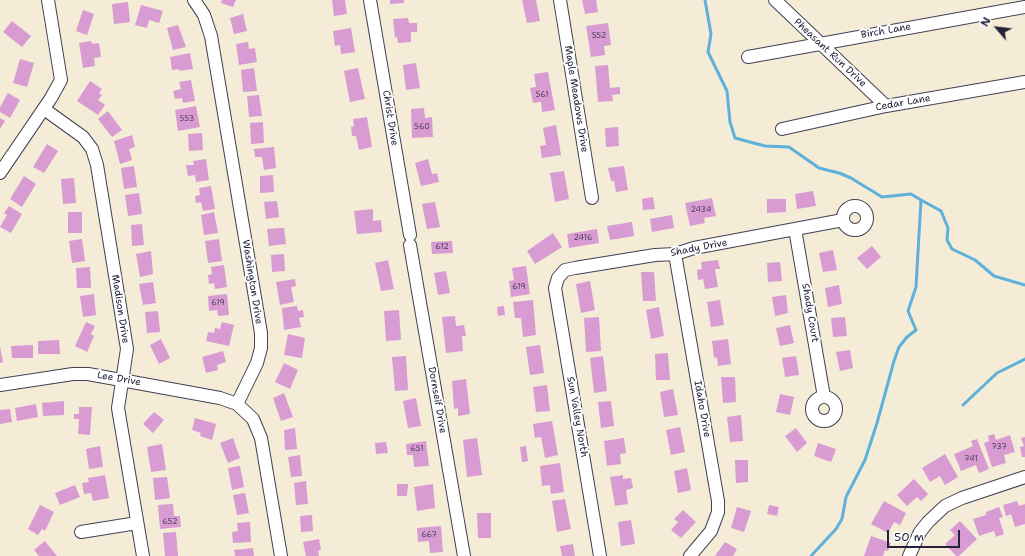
<!DOCTYPE html>
<style>
body{margin:0}
#map{position:relative;width:1025px;height:556px;overflow:hidden;background:#f4ecd7;font-family:"Shantell Sans",sans-serif}
canvas{display:block}
.north{position:absolute;left:977px;top:8px;width:40px;height:40px;-webkit-text-stroke:3px #fff;paint-order:stroke;rotate:298deg;font-size:11px;font-weight:700;line-height:16px;text-align:center;color:#22223b}
.north::after{content:'';display:block;margin:auto;width:14px;height:18px;background:#22223b;clip-path:polygon(50% 0,100% 100%,50% 72%,0 100%)}
.scale{position:absolute;left:887px;top:530px;width:73px;height:18px;box-sizing:border-box;border:2px solid #22223b;border-top:0;padding-left:5px;font-size:12px;line-height:14px;white-space:nowrap;color:#22223b;-webkit-text-stroke:3px #fff;paint-order:stroke}
</style>
<div id="map">
<canvas width="1025" height="556"></canvas>
<div class="north">N</div>
<div class="scale">50 m</div>
</div>
<script>
const context = document.querySelector('canvas').getContext('2d');
context.lineJoin = 'round';
const shape = rows => new Path2D(rows.map(r => 'M' + r).join(''));
function strokePath(path, color, width, dash) { context.strokeStyle = color; context.lineWidth = width; context.lineCap = dash ? 'butt' : 'round'; context.setLineDash(dash || []); context.stroke(path); }
function fillPath(path, color) { context.fillStyle = color; context.fill(path, 'evenodd'); }
function label(font, color, halo, rows, align = 'center') {
  context.font = font + ' "Shantell Sans",sans-serif'; context.lineWidth = 4; context.setLineDash([]); context.textBaseline = 'middle'; context.strokeStyle = halo; context.fillStyle = color; for (const [text, x, y, turn = 0] of rows) {
    context.save(); context.translate(x, y); context.rotate((+turn || 0) * Math.PI / 180); context.textAlign = isNaN(turn) ? turn : align; if (halo) context.strokeText(text, 0, 0); context.fillText(text, 0, 0); context.restore();
  }
}
const stream = shape([
 [705,0,711,34,708,52,727,91,730,122,735,138,765,146,789,147,819,168,839,173,851,178,882,197,911,194,921,200,916,287,908,311,916,330,907,337,899,347,894,361,877,423,865,460,846,497,842,519,836,529,811,556],
 [921,200,941,211,948,228,947,240,952,249,975,260,994,276,1025,285],
 [963,405,997,373,1025,359]
]);
const building = shape([
 [222,0,236,0,233,7,221,3],
 [332,0,345,0,347,14,334,16],
 [390,0,404,0,404,3,390,4],
 [522,0,536,0,540,21,527,23],
 [582,0,596,0,598,12,585,14],
 [128,2,130,22,114,24,112,4],
 [141,5,163,11,159,23,149,20,147,28,135,25],
 [83,10,94,14,87,35,76,31],
 [243,14,247,31,234,34,230,18],
 [408,18,409,23,417,23,417,32,411,32,411,42,398,43,397,37,395,38,393,19],
 [12,21,31,36,22,47,3,32],
 [608,23,611,45,604,46,605,55,591,57,586,26],
 [178,25,186,47,173,50,167,28],
 [351,28,355,52,341,54,340,45,335,46,333,31],
 [91,41,92,44,99,43,101,57,94,58,95,66,83,68,79,43],
 [248,42,249,49,255,48,257,62,239,65,236,44],
 [190,53,193,69,179,71,179,69,172,70,170,57],
 [20,59,34,63,27,87,13,83],
 [416,63,420,88,406,90,403,65],
 [608,65,610,88,620,87,620,94,612,95,613,101,598,102,595,66],
 [254,68,257,91,243,92,241,70],
 [358,68,365,99,350,102,344,71],
 [548,72,555,110,542,112,541,102,533,103,530,88,536,87,534,74],
 [191,80,195,101,183,103,182,98,175,99,173,91,181,89,179,82],
 [90,81,102,89,99,93,102,95,98,100,105,105,98,115,77,101],
 [8,93,20,100,10,118,0,112,0,107],
 [259,95,262,116,249,117,247,96],
 [196,106,200,127,178,131,175,110],
 [424,108,425,118,432,117,433,137,412,138,411,109],
 [108,111,122,130,112,137,98,119],
 [367,117,372,147,359,150,356,136,352,136,351,127,354,126,353,119],
 [0,118,5,121,0,129],
 [263,122,264,143,251,144,250,123],
 [556,125,561,155,542,158,540,146,546,145,543,128],
 [618,127,619,146,606,147,605,128],
 [202,133,203,150,189,151,188,134],
 [132,135,135,147,129,149,132,160,120,164,114,141],
 [47,144,58,151,44,173,33,167],
 [274,147,276,168,264,170,262,157,255,157,254,149],
 [206,159,209,180,196,182,195,175,188,176,186,165,194,165,193,161],
 [428,159,432,174,437,173,439,182,421,186,415,163],
 [134,166,137,187,124,189,121,168],
 [624,166,628,190,616,192,614,181,611,181,608,168],
 [564,171,569,199,555,202,550,173],
 [273,175,274,192,260,193,260,176],
 [24,176,36,184,22,207,10,199],
 [74,178,76,203,63,204,61,179],
 [211,186,215,209,203,211,201,202,196,203,195,196,200,195,199,188],
 [813,191,816,206,797,209,795,194],
 [139,193,142,214,128,216,125,195],
 [653,197,655,209,643,210,642,199],
 [712,198,716,216,704,218,705,223,690,226,685,203],
 [767,199,786,199,786,212,767,213],
 [277,201,279,217,266,219,264,202],
 [435,202,440,227,427,229,422,204],
 [9,206,22,214,11,233,0,227,7,215,4,213],
 [373,209,373,221,381,220,382,232,357,234,354,211],
 [68,212,82,212,82,233,68,233],
 [214,212,218,233,204,235,201,215],
 [672,215,674,228,652,232,650,219],
 [632,222,634,236,610,240,607,226],
 [142,224,144,245,132,246,131,225],
 [279,228,284,228,286,244,269,246,267,229],
 [597,229,599,243,569,248,567,234],
 [553,233,562,247,535,264,527,251],
 [82,239,85,261,72,263,69,241],
 [219,239,222,261,208,263,205,241],
 [452,241,453,253,432,254,431,242],
 [872,246,881,257,867,269,857,258],
 [833,250,837,270,823,272,819,253],
 [151,251,153,274,140,277,136,254],
 [284,254,285,271,272,272,271,255],
 [388,260,394,289,381,291,375,263],
 [718,260,720,269,715,269,718,287,705,289,703,279,698,280,697,270,702,269,701,262],
 [780,262,782,281,768,282,767,263],
 [224,265,227,287,215,289,214,283,209,284,208,275,212,274,211,267],
 [526,266,530,294,511,297,509,281,514,280,512,268],
 [90,267,91,288,77,288,76,268],
 [446,271,450,293,438,295,434,273],
 [641,272,654,272,656,301,643,301],
 [295,279,296,286,291,287,294,302,280,305,276,282],
 [590,281,595,310,581,313,576,284],
 [153,282,156,303,143,305,139,284],
 [839,285,842,304,828,307,825,288],
 [94,294,96,315,83,317,80,296],
 [227,294,229,315,218,316,217,310,209,311,208,296],
 [786,295,788,313,775,316,772,297],
 [533,300,536,335,523,337,521,318,515,318,513,302],
 [720,300,724,325,711,327,707,302],
 [297,306,298,311,303,310,304,317,299,318,301,327,284,330,282,308],
 [504,306,505,315,498,316,497,307],
 [659,307,664,336,651,339,646,310],
 [399,310,401,340,386,341,384,311],
 [158,311,160,332,147,333,145,312],
 [455,316,456,326,464,325,466,336,462,336,463,351,446,353,442,317],
 [599,317,601,351,586,352,584,318],
 [845,317,847,336,833,337,831,318],
 [86,322,95,326,91,334,94,336,87,352,75,346],
 [222,322,234,325,229,346,206,341,208,332,214,333,215,328,220,329],
 [790,325,794,343,780,346,776,328],
 [288,334,305,338,302,358,284,355],
 [161,339,170,358,159,364,150,345],
 [728,339,731,364,718,366,717,357,714,358,712,341],
 [59,340,60,354,38,354,38,341],
 [33,345,33,358,12,358,11,346],
 [540,345,544,373,530,375,526,347],
 [0,347,3,362,0,363],
 [850,350,853,368,840,371,836,352],
 [223,351,226,362,217,365,218,370,206,373,202,357],
 [668,353,670,380,656,380,655,354],
 [406,356,408,390,395,391,392,357],
 [603,356,607,391,594,393,590,358],
 [796,356,799,375,785,377,782,358],
 [284,363,298,370,290,389,275,382],
 [721,377,735,377,736,402,723,403],
 [466,379,470,414,458,416,458,408,454,409,452,381],
 [547,385,550,411,536,412,533,387],
 [673,389,678,415,664,417,660,392],
 [284,393,293,417,281,421,273,398],
 [780,394,794,397,790,415,776,412],
 [416,398,421,426,408,428,403,401],
 [64,401,64,415,43,416,42,403],
 [611,401,614,426,601,428,598,402],
 [36,404,38,417,17,421,15,408],
 [79,407,92,407,90,435,78,434,79,419,74,419,74,414,79,414],
 [10,409,12,422,0,424,0,410],
 [154,412,164,420,153,433,143,424],
 [741,415,743,441,730,442,727,417],
 [195,418,216,424,212,440,200,436,201,433,192,430],
 [552,421,558,455,545,458,541,437,535,438,533,424],
 [680,427,685,452,671,455,666,430],
 [295,428,297,449,285,450,284,430],
 [796,428,807,443,797,452,785,436],
 [994,434,996,440,1010,435,1015,452,1004,455,1006,463,992,467,984,443,989,441,988,436],
 [1025,437,1025,457,1022,457,1020,447,1024,446,1021,438],
 [233,438,240,458,228,463,220,443],
 [477,438,482,475,467,477,463,440],
 [624,438,626,453,620,454,621,464,607,466,604,441],
 [977,439,989,469,979,473,976,465,961,471,954,454,973,446,971,441],
 [426,441,429,466,414,467,413,455,407,455,406,444],
 [386,442,388,453,376,454,375,443],
 [818,443,836,449,831,462,814,456],
 [162,444,166,470,151,472,147,447],
 [100,446,103,467,89,469,86,449],
 [526,446,528,461,522,462,520,447],
 [945,454,958,477,945,485,940,476,930,482,922,468],
 [300,455,302,476,291,477,288,457],
 [735,460,748,460,748,482,736,483],
 [560,463,564,492,551,494,550,485,542,486,540,466],
 [240,466,244,487,232,490,228,468],
 [687,468,691,490,678,493,674,471],
 [105,475,109,498,93,501,91,493,84,494,82,483,89,482,88,478],
 [623,475,623,479,631,478,633,488,626,490,628,504,615,506,610,477],
 [167,477,170,498,155,500,153,478],
 [914,479,928,494,921,501,917,497,907,506,897,495],
 [306,481,308,504,296,505,294,483],
 [397,484,408,484,407,496,397,496],
 [433,484,435,508,417,511,414,487],
 [75,485,80,497,60,505,55,493],
 [245,493,249,513,237,515,233,495],
 [565,499,571,529,557,532,552,501],
 [884,501,906,513,900,525,894,522,888,533,871,524],
 [1017,501,1019,506,1025,504,1025,524,1015,527,1011,514,1006,516,1003,505],
 [173,504,174,516,180,516,181,527,160,529,158,505],
 [40,505,54,512,45,531,42,529,38,535,28,529],
 [769,505,779,507,777,516,767,514],
 [737,507,751,511,744,532,731,528],
 [999,507,1003,517,999,518,1004,534,996,537,994,531,979,536,973,519,986,515,986,512],
 [683,510,696,522,681,538,671,530,678,522,674,519],
 [477,513,491,513,491,538,478,538],
 [312,515,313,531,301,532,300,516],
 [631,520,635,544,621,546,618,522],
 [960,521,977,539,959,556,956,556,945,544,955,535,950,530],
 [250,522,251,542,233,543,232,532,238,531,237,523],
 [441,526,443,552,430,553,429,541,418,542,417,528],
 [176,532,178,556,165,556,163,533],
 [871,536,891,543,888,551,885,550,883,556,864,556],
 [319,539,321,550,318,551,319,556,306,556,303,542],
 [45,541,57,556,39,556,34,550],
 [725,542,737,549,733,556,715,556],
 [573,544,575,556,562,556,560,546],
 [253,548,254,556,235,556,234,550]
]);
const minor = shape([
 [194,0,204,15,211,36,261,333,261,348,257,363,237,404],
 [370,0,410,235],
 [560,0,592,198],
 [775,0,886,106],
 [748,57,1025,7],
 [44,109,83,137,92,149,97,165,127,349,118,408,143,556],
 [782,129,886,106,1025,82],
 [0,173,51,98,61,80,48,0],
 '843 218a12 12 0 1 1 24 0a12 12 0 1 1-24 0Z',
 [795,229,824,397],
 [410,245,464,556],
 [675,254,718,501,718,512,711,531,690,556],
 [0,385,73,374,88,374,220,398,237,404,253,419,261,438,281,556],
 '812 409a12 12 0 1 1 24 0a12 12 0 1 1-24 0Z',
 [81,532,137,523],
 [600,556,555,288,558,278,565,270,575,268,655,255,675,254,694,248,843,220],
 [909,556,920,532,928,522,945,506,962,498,1025,477]
]);
const numberNames = [
 ["552",599,36],
 ["561",542,95],
 ["553",187,119],
 ["560",422,127],
 ["2434",701,210],
 ["2416",583,238],
 ["612",442,247],
 ["619",519,287],
 ["619",218,303],
 ["737",999,447],
 ["651",417,449],
 ["741",971,459],
 ["652",170,522],
 ["667",429,535]
];
const streetNames = [
 ["Birch Lane",886,31,-10],
 ["Pheasant Run Drive",830,53,43],
 ["Maple Meadows Drive",576,99,81],
 ["Cedar Lane",903,103,-10],
 ["Christ Drive",390,118,81],
 ["Shady Drive",699,248,-11],
 ["Washington Drive",252,282,81],
 ["Madison Drive",120,309,81],
 ["Shady Court",810,313,80],
 ["Lee Drive",119,379,10],
 ["Dornseif Drive",437,400,80],
 ["Idaho Drive",702,409,80],
 ["Sun Valley North",577,417,80]
];
strokePath(stream, '#5eb1d9', 3);
fillPath(building, '#d89cd3');
strokePath(minor, '#424052', 14);
strokePath(minor, '#fff', 12);
label('8px', '#504061', null, numberNames);
label('10px', '#22223b', '#fff', streetNames);
</script>
